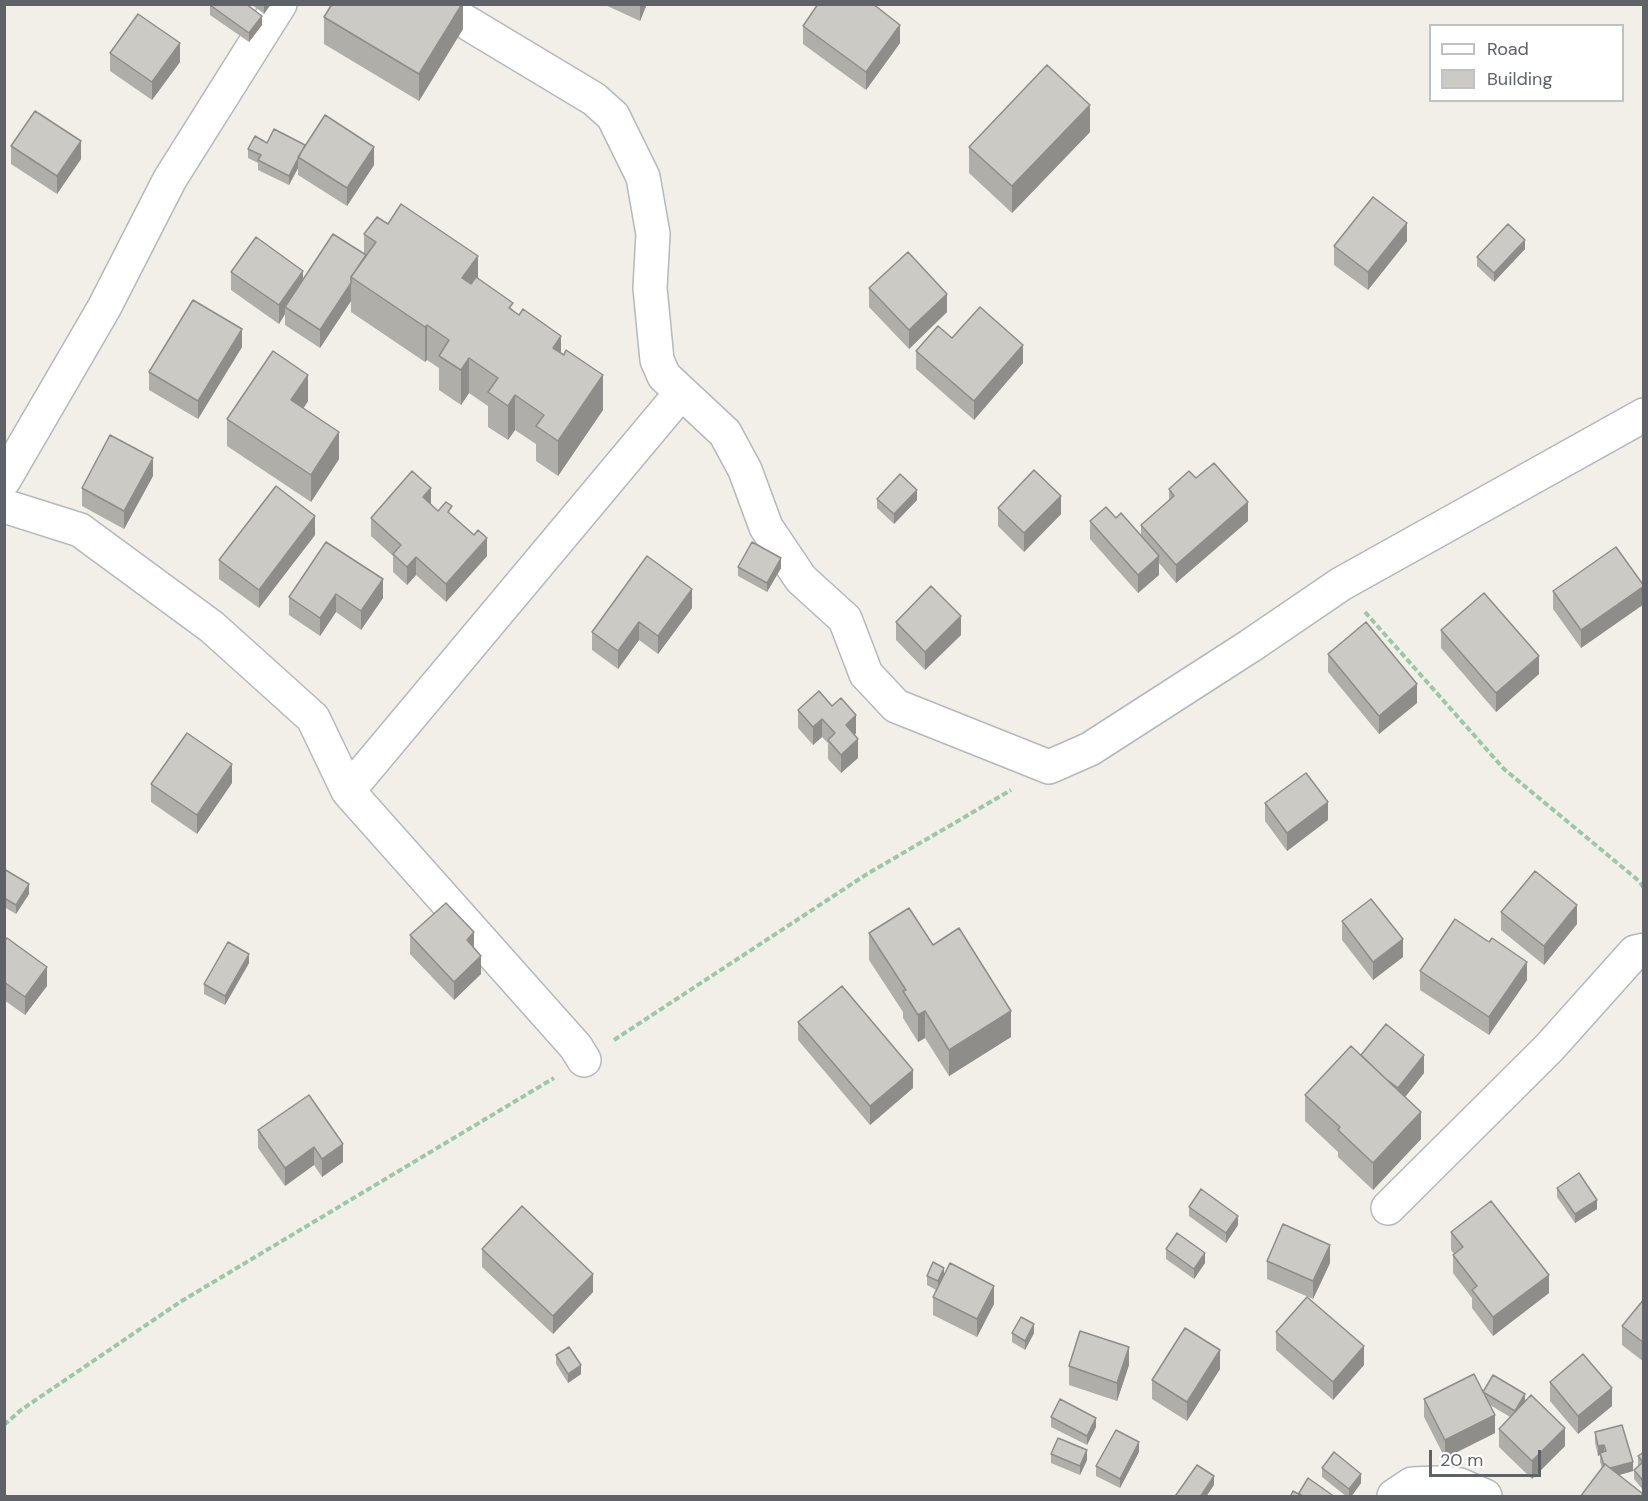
<!DOCTYPE html>
<style>
body{margin:0}
#map{position:relative;width:1648px;height:1501px;overflow:hidden;background:#f1efe8;font-family:"DM Sans",sans-serif}
canvas{display:block}
.frame{position:absolute;inset:0;border:6px solid #5f6368;pointer-events:none}
.legend{position:absolute;left:1429px;top:24px;width:195px;height:78px;box-sizing:border-box;background:#fff;border:2px solid #bfc1c3;margin:0;padding:8px 10px;list-style:none;font-size:18px;color:#5f6368}
.legend li{display:flex;align-items:center;gap:12px;height:30px}
.legend b{width:30px;border:2px solid #bfc1c3}
.scale{position:absolute;left:1429px;top:1450px;width:112px;height:27px;box-sizing:border-box;border:3px solid #5f6368;border-top:0;padding-left:8px;font-size:18px;line-height:21px;white-space:nowrap;color:#5f6368;-webkit-text-stroke:4px #fff;paint-order:stroke}
</style>
<div id="map">
<canvas width="1648" height="1501"></canvas>
<div class="frame"></div>
<ul class="legend">
<li><b style="height:8px;background:#fff"></b>Road</li>
<li><b style="height:16px;background:#cccac5"></b>Building</li>
</ul>
<div class="scale">20 m</div>
</div>
<script>
const context = document.querySelector('canvas').getContext('2d');
context.lineJoin = 'round';
const shape = rows => new Path2D(rows.map(r => 'M' + r).join(''));
function strokePath(path, color, width, dash) { context.strokeStyle = color; context.lineWidth = width; context.lineCap = dash ? 'butt' : 'round'; context.setLineDash(dash || []); context.stroke(path); }
function fillPath(path, color) { context.fillStyle = color; context.fill(path, 'evenodd'); }
const path = shape([
 [1365,612,1504,769,1639,881,1644,888],
 [614,1040,867,874,1011,790],
 [4,1425,21,1410,180,1302,554,1078]
]);
const minor = shape([
 [436,4,594,99,613,116,643,177,653,234,650,288,657,360,664,376,725,433,745,470,766,527,801,579,845,619,866,674,896,706,1049,767,1090,749,1250,646,1341,584,1644,415],
 [4,480,104,308,170,179,280,4],
 [4,506,80,530,212,627,313,718,348,791,576,1047,584,1060],
 [348,791,681,393],
 [1388,1208,1549,1048,1635,952,1644,950],
 [1394,1496,1412,1484,1437,1483,1460,1485,1485,1496]
]);
const wall = shape([
 [251,4,271,4,264,14],
 [463,4,463,29,419,101,324,44,324,17],
 [603,4,647,4,640,21],
 [210,5,262,25,249,42,210,15],
 [803,26,900,43,866,90,803,44],
 [110,53,180,62,152,100,110,71],
 [1090,132,1012,213,969,173,969,147],
 [267,143,305,145,374,165,347,206,298,175,298,168,289,185,258,170,258,163,248,158,248,149],
 [11,146,81,159,57,194,11,164],
 [364,234,478,278,561,353,603,410,558,476,536,461,536,444,515,430,508,440,488,427,488,406,469,393,461,405,439,390,439,368,427,360,425,362,351,312,351,301,320,348,285,325,285,314,279,324,231,290,231,272,303,280,364,254],
 [1407,241,1368,290,1334,265,1334,246],
 [1525,249,1494,282,1477,266,1477,257],
 [869,288,947,312,909,349,869,307],
 [952,338,1023,363,974,420,916,369,916,351],
 [242,347,198,419,149,390,149,372],
 [308,401,303,409,339,459,311,502,227,446,227,419],
 [153,476,124,529,82,506,82,488],
 [1196,478,1248,521,1176,583,1159,563,1159,575,1138,593,1090,539,1090,521,1116,518,1141,536,1141,525,1169,500,1169,489],
 [877,499,917,500,894,524,877,508],
 [431,504,438,511,452,515,487,556,446,602,416,575,407,585,393,572,393,556,371,536,371,518],
 [998,508,1061,514,1024,552,998,526],
 [315,535,259,608,219,579,219,560],
 [738,567,781,568,767,592,738,576],
 [383,579,383,598,361,630,336,612,320,636,289,615,289,597],
 [1644,585,1644,604,1581,648,1553,609,1553,591],
 [692,608,658,654,639,640,618,669,592,650,592,632],
 [896,622,961,635,925,670,896,640],
 [1441,630,1539,674,1496,712,1441,648],
 [1328,654,1417,703,1379,734,1328,672],
 [819,691,856,733,855,735,858,758,841,773,828,759,828,743,822,737,813,745,798,728,798,710],
 [232,783,197,834,151,802,151,784],
 [1265,803,1328,820,1287,851,1265,821],
 [4,869,29,894,16,914,4,907],
 [1501,912,1577,924,1544,965,1501,930],
 [1342,921,1403,957,1373,980,1342,940],
 [869,933,933,945,1011,1037,949,1076,925,1038,918,1042,903,1018,903,1012,869,960],
 [410,935,474,948,481,974,454,1000,410,954],
 [4,941,47,986,25,1015,4,1000],
 [249,963,225,1005,204,994,204,984],
 [1420,971,1527,980,1489,1035,1420,990],
 [798,1022,913,1088,870,1125,798,1040],
 [1361,1055,1424,1073,1405,1097,1421,1139,1373,1190,1338,1157,1338,1152,1305,1121,1305,1095],
 [258,1130,343,1144,343,1162,322,1177,314,1165,285,1186,258,1148],
 [1557,1188,1597,1209,1575,1223,1557,1197],
 [1189,1207,1238,1225,1226,1243,1189,1216],
 [1451,1232,1549,1293,1493,1336,1472,1308,1472,1298,1453,1273,1453,1255,1454,1254,1451,1250],
 [482,1249,593,1292,553,1334,482,1267],
 [1166,1249,1205,1263,1194,1279,1166,1259],
 [1267,1261,1330,1263,1313,1299,1267,1279],
 [944,1275,994,1304,977,1337,933,1315,933,1297,936,1290,927,1285,927,1276],
 [1644,1299,1644,1362,1622,1345,1622,1326],
 [1276,1332,1364,1365,1333,1400,1276,1350],
 [1012,1333,1034,1333,1025,1350,1012,1342],
 [556,1355,581,1374,568,1383,556,1364],
 [1129,1365,1117,1401,1069,1385,1069,1366],
 [1220,1369,1187,1421,1152,1399,1152,1380],
 [1550,1382,1612,1406,1578,1434,1550,1401],
 [1483,1391,1525,1401,1565,1446,1532,1479,1499,1447,1499,1429,1510,1417,1490,1405,1495,1433,1445,1458,1424,1417,1424,1399],
 [1051,1417,1096,1427,1087,1445,1051,1427],
 [1595,1432,1633,1471,1619,1475,1643,1497,1602,1468,1600,1462,1600,1455,1598,1456,1595,1442],
 [1139,1452,1120,1488,1096,1476,1096,1466],
 [1644,1452,1644,1491,1634,1479,1634,1470,1638,1466,1638,1456],
 [1051,1454,1087,1460,1080,1475,1051,1463],
 [1322,1468,1361,1483,1351,1497,1347,1497,1322,1477]
]);
const shadedWall = shape([
 [264,4,271,4,264,14],
 [462,4,463,4,463,29,419,101,419,74],
 [640,4,647,4,640,21],
 [262,16,262,25,249,42,249,33],
 [900,25,900,43,866,90,866,72],
 [180,43,180,62,152,100,152,82],
 [1090,105,1090,132,1012,213,1012,186],
 [81,141,81,159,57,194,57,176],
 [374,147,374,165,347,206,347,188],
 [298,159,298,168,289,185,289,176],
 [1407,223,1407,241,1368,290,1368,272],
 [1525,240,1525,249,1494,282,1494,273],
 [478,256,478,291,462,278],
 [303,271,303,289,285,307,285,314,279,324,279,305],
 [351,283,351,301,320,348,320,330],
 [947,294,947,312,909,349,909,330],
 [427,325,427,360,425,362,425,327],
 [242,329,242,347,198,419,198,401],
 [561,336,561,371,553,348],
 [1023,345,1023,363,974,420,974,401],
 [469,358,469,393,461,405,461,370],
 [308,375,308,401,291,427,291,400],
 [603,375,603,410,558,476,558,441],
 [515,395,515,430,508,440,508,406],
 [339,432,339,459,311,502,311,475],
 [153,458,153,476,124,529,124,511],
 [431,488,431,507,423,497],
 [917,490,917,500,894,524,894,514],
 [1061,496,1061,514,1024,552,1024,533],
 [1248,502,1248,521,1176,583,1176,565],
 [315,516,315,535,259,608,259,590],
 [487,538,487,556,446,602,446,584],
 [1159,556,1159,575,1138,593,1138,575],
 [416,557,416,575,407,585,407,567],
 [781,558,781,568,767,592,767,583],
 [383,579,383,598,361,630,361,611],
 [1644,586,1644,604,1581,648,1581,630],
 [692,589,692,608,658,654,658,636],
 [336,594,336,612,320,636,320,618],
 [961,616,961,635,925,670,925,652],
 [639,622,639,640,618,669,618,651],
 [1539,656,1539,674,1496,712,1496,693],
 [1417,684,1417,703,1379,734,1379,716],
 [856,715,856,733,846,743,846,725],
 [822,719,822,737,813,745,813,727],
 [858,739,858,758,841,773,841,755],
 [232,764,232,783,197,834,197,815],
 [1328,802,1328,820,1287,851,1287,833],
 [29,884,29,894,16,914,16,905],
 [1577,905,1577,924,1544,965,1544,946],
 [474,932,474,951,467,940],
 [1403,939,1403,957,1373,980,1373,962],
 [249,954,249,963,225,1005,225,996],
 [481,956,481,974,454,1000,454,982],
 [1527,962,1527,980,1489,1035,1489,1017],
 [47,967,47,986,25,1015,25,997],
 [925,1011,925,1038,918,1042,918,1015],
 [1011,1011,1011,1037,949,1076,949,1050],
 [1424,1055,1424,1073,1398,1106,1398,1088],
 [913,1070,913,1088,870,1125,870,1106],
 [1421,1112,1421,1139,1373,1190,1373,1163],
 [343,1144,343,1162,322,1177,322,1159],
 [314,1147,314,1165,285,1186,285,1168],
 [1597,1200,1597,1209,1575,1223,1575,1214],
 [1238,1216,1238,1225,1226,1243,1226,1233],
 [1330,1245,1330,1263,1313,1299,1313,1281],
 [1205,1253,1205,1263,1194,1279,1194,1269],
 [944,1268,944,1277,938,1290,938,1281],
 [593,1274,593,1292,553,1334,553,1316],
 [1549,1275,1549,1293,1493,1336,1493,1317],
 [994,1286,994,1304,977,1337,977,1319],
 [1034,1324,1034,1333,1025,1350,1025,1341],
 [1364,1346,1364,1365,1333,1400,1333,1382],
 [1129,1347,1129,1365,1117,1401,1117,1383],
 [1220,1350,1220,1369,1187,1421,1187,1402],
 [581,1365,581,1374,568,1383,568,1374],
 [1612,1388,1612,1406,1578,1434,1578,1416],
 [1525,1394,1525,1403,1515,1420,1515,1411],
 [1495,1415,1495,1433,1445,1458,1445,1440],
 [1096,1418,1096,1427,1087,1445,1087,1436],
 [1565,1428,1565,1446,1532,1479,1532,1461],
 [1139,1442,1139,1452,1120,1488,1120,1479],
 [1604,1445,1604,1454,1600,1453,1600,1455,1598,1456,1598,1446],
 [1087,1450,1087,1460,1080,1475,1080,1466],
 [1633,1462,1633,1471,1605,1479,1605,1470],
 [1361,1474,1361,1483,1351,1497,1349,1497,1349,1489],
 [1214,1476,1214,1485,1206,1497,1200,1497]
]);
const building = shape([
 [211,4,246,4,262,16,249,33,210,5,211,4],
 [332,4,462,4,419,74,324,17,332,4],
 [818,4,873,4,900,25,866,72,803,26,818,4],
 [138,14,180,43,152,82,110,53,138,14],
 [1047,65,1090,105,1012,186,969,147,1047,65],
 [35,111,81,141,57,176,11,146,35,111],
 [325,115,374,147,347,188,298,157,325,115],
 [274,129,305,145,289,176,258,160,261,155,248,149,255,136,267,143,274,129],
 [1373,197,1407,223,1368,272,1334,246,1373,197],
 [401,204,478,256,462,278,471,284,476,277,513,303,509,308,519,315,523,309,561,336,553,348,564,355,566,350,603,375,558,441,536,426,544,415,515,395,508,406,488,392,498,378,469,358,461,370,439,356,449,340,427,325,425,327,351,277,376,242,364,234,377,217,388,224,401,204],
 [1508,224,1525,240,1494,273,1477,257,1508,224],
 [333,234,366,255,351,277,351,283,320,330,285,307,333,234],
 [256,237,303,271,279,305,231,272,256,237],
 [908,252,947,294,909,330,869,288,908,252],
 [193,300,242,329,198,401,149,372,193,300],
 [980,307,1023,345,974,401,916,351,938,326,952,338,980,307],
 [273,351,308,375,291,400,339,432,311,475,227,419,273,351],
 [110,435,153,458,124,511,82,488,110,435],
 [1214,463,1248,502,1176,565,1141,525,1174,496,1169,489,1189,471,1196,478,1214,463],
 [1034,470,1061,496,1024,533,998,508,1034,470],
 [412,471,431,488,423,497,438,511,446,502,452,506,448,512,474,535,478,530,487,538,446,584,416,557,407,567,393,554,401,545,371,518,412,471],
 [900,474,917,490,894,514,877,499,900,474],
 [276,486,315,516,259,590,219,560,276,486],
 [1106,507,1116,518,1121,513,1159,556,1138,575,1090,521,1106,507],
 [326,542,383,579,361,611,336,594,320,618,289,597,326,542],
 [752,542,781,558,767,583,738,567,752,542],
 [1616,547,1644,586,1581,630,1553,591,1616,547],
 [647,556,692,589,658,636,639,622,618,651,592,632,647,556],
 [931,586,961,616,925,652,896,622,931,586],
 [1484,593,1539,656,1496,693,1441,630,1484,593],
 [1366,622,1417,684,1379,716,1328,654,1366,622],
 [819,691,832,706,841,698,856,715,846,725,858,739,841,755,828,740,835,733,822,719,813,727,798,710,819,691],
 [187,733,232,764,197,815,151,784,187,733],
 [1306,773,1328,802,1287,833,1265,803,1306,773],
 [4,869,29,884,16,905,4,898,4,869],
 [1535,871,1577,905,1544,946,1501,912,1535,871],
 [1371,899,1403,939,1373,962,1342,921,1371,899],
 [446,903,474,932,467,940,481,956,454,982,410,935,446,903],
 [909,908,933,945,959,928,1011,1011,949,1050,925,1011,918,1015,903,991,906,990,869,933,909,908],
 [1455,919,1489,942,1492,938,1527,962,1489,1017,1420,971,1455,919],
 [7,938,47,967,25,997,4,982,4,941,7,938],
 [228,942,249,954,225,996,204,984,228,942],
 [842,986,913,1070,870,1106,798,1022,842,986],
 [1386,1024,1424,1055,1398,1088,1386,1079,1361,1055,1386,1024],
 [1351,1046,1421,1112,1373,1163,1338,1130,1340,1127,1305,1095,1351,1046],
 [309,1095,343,1144,322,1159,314,1147,285,1168,258,1130,309,1095],
 [1579,1173,1597,1200,1575,1214,1557,1188,1579,1173],
 [1201,1189,1238,1216,1226,1233,1189,1207,1201,1189],
 [1491,1201,1549,1275,1493,1317,1472,1290,1477,1286,1453,1255,1463,1247,1451,1232,1491,1201],
 [522,1206,593,1274,553,1316,482,1249,522,1206],
 [1283,1224,1330,1245,1313,1281,1267,1261,1283,1224],
 [1177,1233,1205,1253,1194,1269,1166,1249,1177,1233],
 [933,1262,944,1268,938,1281,927,1276,933,1262],
 [950,1263,994,1286,977,1319,933,1297,950,1263],
 [1307,1297,1364,1346,1333,1382,1276,1332,1307,1297],
 [1644,1299,1644,1343,1622,1326,1644,1299],
 [1021,1317,1034,1324,1025,1341,1012,1333,1021,1317],
 [1185,1328,1220,1350,1187,1402,1152,1380,1185,1328],
 [1080,1331,1129,1347,1117,1383,1069,1366,1080,1331],
 [569,1347,581,1365,568,1374,556,1355,569,1347],
 [1583,1354,1612,1388,1578,1416,1550,1382,1583,1354],
 [1474,1374,1495,1415,1445,1440,1424,1399,1474,1374],
 [1493,1375,1525,1394,1515,1411,1483,1392,1493,1375],
 [1531,1395,1565,1428,1532,1461,1499,1429,1531,1395],
 [1060,1399,1096,1418,1087,1436,1051,1417,1060,1399],
 [1622,1425,1633,1462,1610,1468,1605,1464,1604,1465,1600,1453,1606,1451,1604,1445,1598,1446,1595,1432,1622,1425],
 [1116,1430,1139,1442,1120,1479,1096,1466,1116,1430],
 [1058,1438,1087,1450,1080,1466,1051,1454,1058,1438],
 [1334,1452,1361,1474,1349,1489,1322,1468,1334,1452],
 [1644,1452,1644,1482,1634,1470,1643,1462,1638,1456,1644,1452],
 [1605,1464,1643,1494,1640,1497,1580,1497,1605,1464],
 [1197,1465,1214,1476,1200,1497,1178,1497,1176,1495,1197,1465],
 [1308,1478,1335,1497,1304,1497,1299,1493,1308,1478],
 [1293,1491,1304,1497,1290,1497,1293,1491]
]);
strokePath(minor, '#b5b8bc', 36);
strokePath(path, '#9cc7a9', 4, [6, 3]);
strokePath(minor, '#fff', 33);
fillPath(wall, '#afaea9');
fillPath(shadedWall, '#8f8d8a');
fillPath(building, '#cccac5');
strokePath(building, '#8f8d8a', 1.5);
</script>
